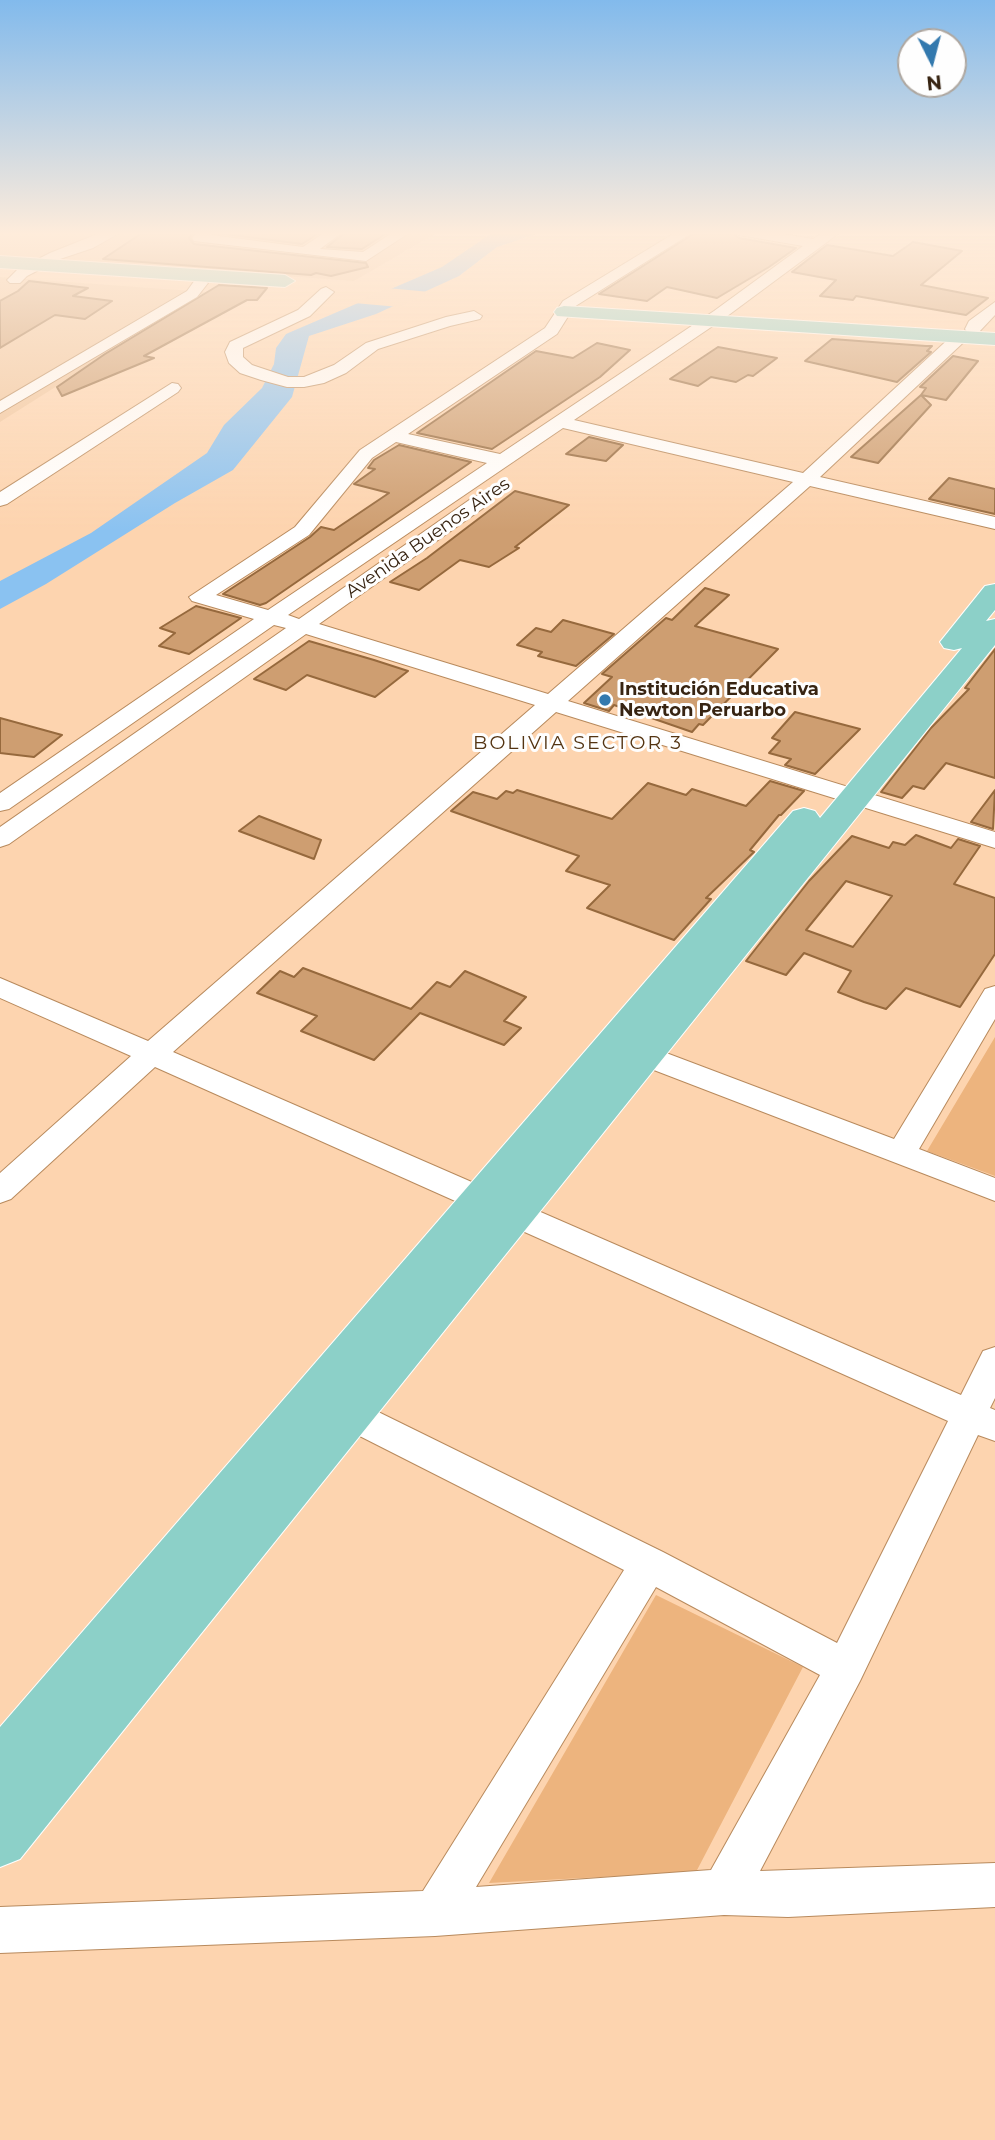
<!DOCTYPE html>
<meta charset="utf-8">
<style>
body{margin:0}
#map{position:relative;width:995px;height:2140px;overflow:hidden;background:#fdd4af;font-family:Montserrat,sans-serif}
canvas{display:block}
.north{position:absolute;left:897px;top:28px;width:70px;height:70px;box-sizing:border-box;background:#fefefe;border:2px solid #aea7a0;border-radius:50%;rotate:174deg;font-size:19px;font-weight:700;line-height:28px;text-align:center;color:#372412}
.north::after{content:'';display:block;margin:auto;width:24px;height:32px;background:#3379ae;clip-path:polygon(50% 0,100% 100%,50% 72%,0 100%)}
</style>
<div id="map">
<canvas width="995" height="2140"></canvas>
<div class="north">N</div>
</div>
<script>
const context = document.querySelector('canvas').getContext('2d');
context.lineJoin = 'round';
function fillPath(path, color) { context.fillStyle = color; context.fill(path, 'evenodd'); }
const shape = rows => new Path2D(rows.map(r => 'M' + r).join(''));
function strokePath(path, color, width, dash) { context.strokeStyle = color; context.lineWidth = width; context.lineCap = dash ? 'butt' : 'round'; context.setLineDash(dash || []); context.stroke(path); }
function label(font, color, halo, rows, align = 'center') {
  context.font = font + ' Montserrat,sans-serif'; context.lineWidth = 6; context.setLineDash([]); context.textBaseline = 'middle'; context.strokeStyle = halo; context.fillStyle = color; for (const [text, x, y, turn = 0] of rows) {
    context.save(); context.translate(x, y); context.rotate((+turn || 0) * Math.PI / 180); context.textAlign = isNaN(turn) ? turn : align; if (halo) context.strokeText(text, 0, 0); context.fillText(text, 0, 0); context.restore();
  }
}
const built = shape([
 [0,231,440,231,354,281,0,256],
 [0,277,206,292,0,422]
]);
const green = shape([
 [995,1037,995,1176,927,1151],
 [656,1595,803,1667,696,1872,489,1883]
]);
const water = shape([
 [495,231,545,231,497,247,459,276,376,314,309,336,292,397,233,470,175,503,46,584,0,609,0,581,91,533,207,453,224,425,262,388,274,364,276,348,286,334,442,267]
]);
const pier = shape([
 [387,288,430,292,399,307,354,303]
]);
const building = shape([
 [145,231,195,231,189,238,194,244,366,263,368,267,331,276,316,273,311,275,103,259,145,231],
 [218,231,281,233,322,231,302,244,217,233,218,231],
 [347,231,390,231,362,249,327,247,347,231],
 [698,231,730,231,739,238,796,248,769,267,717,298,667,287,647,301,599,294,698,231],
 [913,242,962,251,921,285,988,298,966,315,856,296,853,300,820,296,836,280,792,272,827,245,893,256,913,242],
 [29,281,88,288,73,296,112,301,85,319,55,315,0,348,0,301,18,291,29,281],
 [219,285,267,288,257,300,247,300,144,356,154,358,62,396,57,387,105,354,219,285],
 [832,339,926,346,932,346,927,351,931,352,897,382,805,361,832,339],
 [597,343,630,350,600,377,492,449,417,433,536,351,573,358,597,343],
 [718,347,777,358,753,376,748,375,736,382,711,377,698,386,670,379,718,347],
 [953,356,978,361,946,400,921,395,931,405,878,463,851,457,921,395,926,388,920,387,953,356],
 [589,437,623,445,606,461,566,454,589,437],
 [399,445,471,462,266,603,260,605,223,594,310,537,321,527,334,530,389,493,354,484,375,469,368,468,374,460,399,445],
 [949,478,995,489,995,514,929,499,949,478],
 [515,491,569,505,515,547,519,548,489,567,460,560,419,590,390,582,427,558,515,491],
 [705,588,729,595,695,626,778,649,703,725,699,724,692,732,614,705,609,711,584,703,612,677,602,674,666,618,672,620,705,588],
 [196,606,241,618,189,654,159,646,175,633,160,628,196,606],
 [563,620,614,634,576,666,538,656,542,652,517,645,536,628,551,632,563,620],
 [309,641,374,660,408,671,375,697,307,675,286,690,254,679,309,641],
 [995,649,995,778,946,763,924,789,913,786,902,798,881,792,931,728,969,689,965,688,995,649],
 [795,712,860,729,815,774,785,765,791,759,769,753,780,741,772,738,795,712],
 [0,718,62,735,34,757,0,753,0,718],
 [770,781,804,791,781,815,779,815,750,850,754,852,706,898,711,899,674,940,587,908,610,885,566,871,579,856,451,811,473,792,497,799,506,791,513,793,517,790,612,819,648,783,686,795,692,789,746,806,770,781],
 [995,790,993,829,971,822,995,790],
 [259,816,321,840,314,859,239,831,259,816],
 [916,835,951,848,958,839,980,846,954,884,995,898,995,954,960,1007,906,988,886,1009,864,1002,838,992,851,971,804,953,786,975,746,961,809,881,852,836,889,848,893,842,905,845,916,835],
 [846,881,892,896,853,947,806,930,846,881],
 [303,968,411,1009,437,982,450,987,465,971,526,997,504,1021,521,1028,504,1045,420,1013,374,1060,301,1031,317,1016,257,993,280,971,294,977,303,968]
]);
const minor = shape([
 [105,231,123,231,93,248,60,259,27,276,20,283,10,283,7,280,17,270,50,253,105,231],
 [199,231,215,231,211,235,303,247,327,231,344,231,320,249,363,252,395,231,412,231,366,261,194,241,192,238,199,231],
 [678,231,695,231,574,307,557,334,408,434,500,454,714,311,803,246,739,235,732,231,765,231,813,239,825,231,842,231,726,317,574,420,803,473,955,333,967,333,969,336,967,339,820,477,995,517,995,529,810,486,568,701,995,832,995,848,556,712,173,1052,961,1395,983,1351,995,1347,995,1398,990,1408,995,1410,995,1441,978,1435,860,1681,760,1871,995,1863,995,1907,788,1917,724,1915,435,1936,0,1953,0,1907,423,1891,624,1570,334,1423,329,1413,334,1403,347,1398,360,1403,663,1552,837,1643,948,1421,155,1067,11,1199,0,1203,0,1173,131,1056,0,998,0,978,148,1041,535,705,306,634,9,844,0,847,0,827,286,628,274,625,9,809,0,811,0,793,254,619,192,601,189,597,295,527,360,450,545,328,563,301,678,231],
 [563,428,793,482,548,694,319,624,489,504,492,500,489,496,475,496,299,619,288,615,563,428],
 [396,442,487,463,268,610,216,595,309,535,372,458,396,442],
 [656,1587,820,1675,711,1870,476,1887,656,1587],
 [200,278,208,283,197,297,0,413,0,401,187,291,195,280,200,278],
 [326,287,334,292,310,316,243,348,243,357,252,365,288,377,304,377,334,365,366,343,446,317,474,311,482,316,480,319,450,326,378,349,346,373,324,383,304,387,287,387,261,380,240,373,229,363,225,352,230,342,298,310,321,289,326,287],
 [995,302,995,315,979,332,967,332,965,329,969,321,995,302],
 [172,383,178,384,181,388,178,392,7,504,0,506,0,492,172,383],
 [995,986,995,1019,919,1149,995,1178,995,1201,633,1062,628,1055,633,1048,643,1045,653,1048,894,1139,985,989,995,986]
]);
const major = shape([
 [0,256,285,275,295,281,285,287,0,268,0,256],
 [564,306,995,333,995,345,557,316,554,312,557,308,564,306],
 [995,584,995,610,986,621,995,619,995,645,20,1859,0,1867,0,1727,793,811,804,808,815,811,820,818,962,648,954,650,944,648,940,642,985,586,995,584]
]);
const markers = [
 [605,700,7,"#3379ae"]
];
const farStreetnames = [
 ["Avenida Buenos Aires",428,538,-35]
];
const farPoinames = [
 ["Institución Educativa",619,690],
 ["Newton Peruarbo",619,711]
];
const farNeighbourhoodnames = [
 ["BOLIVIA SECTOR 3",578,743]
];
fillPath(built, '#f1c69d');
fillPath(green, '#edb47e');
fillPath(water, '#8ac2f1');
fillPath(pier, '#fdd4af');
fillPath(building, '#ce9e71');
strokePath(building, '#96693d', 2);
strokePath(minor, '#b88a5d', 2);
strokePath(major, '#fff', 2);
fillPath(minor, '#fff');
fillPath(major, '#8cd0c8');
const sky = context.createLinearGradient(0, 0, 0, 531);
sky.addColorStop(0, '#82baec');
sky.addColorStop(0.44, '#feecdb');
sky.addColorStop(1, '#feecdb00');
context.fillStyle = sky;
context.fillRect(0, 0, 995, 531);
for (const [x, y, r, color] of markers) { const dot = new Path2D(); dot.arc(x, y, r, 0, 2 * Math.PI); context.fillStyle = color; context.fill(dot); strokePath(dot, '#fefefe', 2.5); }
label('18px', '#372412', '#fefefe', farStreetnames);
label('bold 18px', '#372412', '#fefefe', farPoinames, 'left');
context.letterSpacing = '2px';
label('19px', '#543412', '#fefefe', farNeighbourhoodnames);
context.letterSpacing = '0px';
</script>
